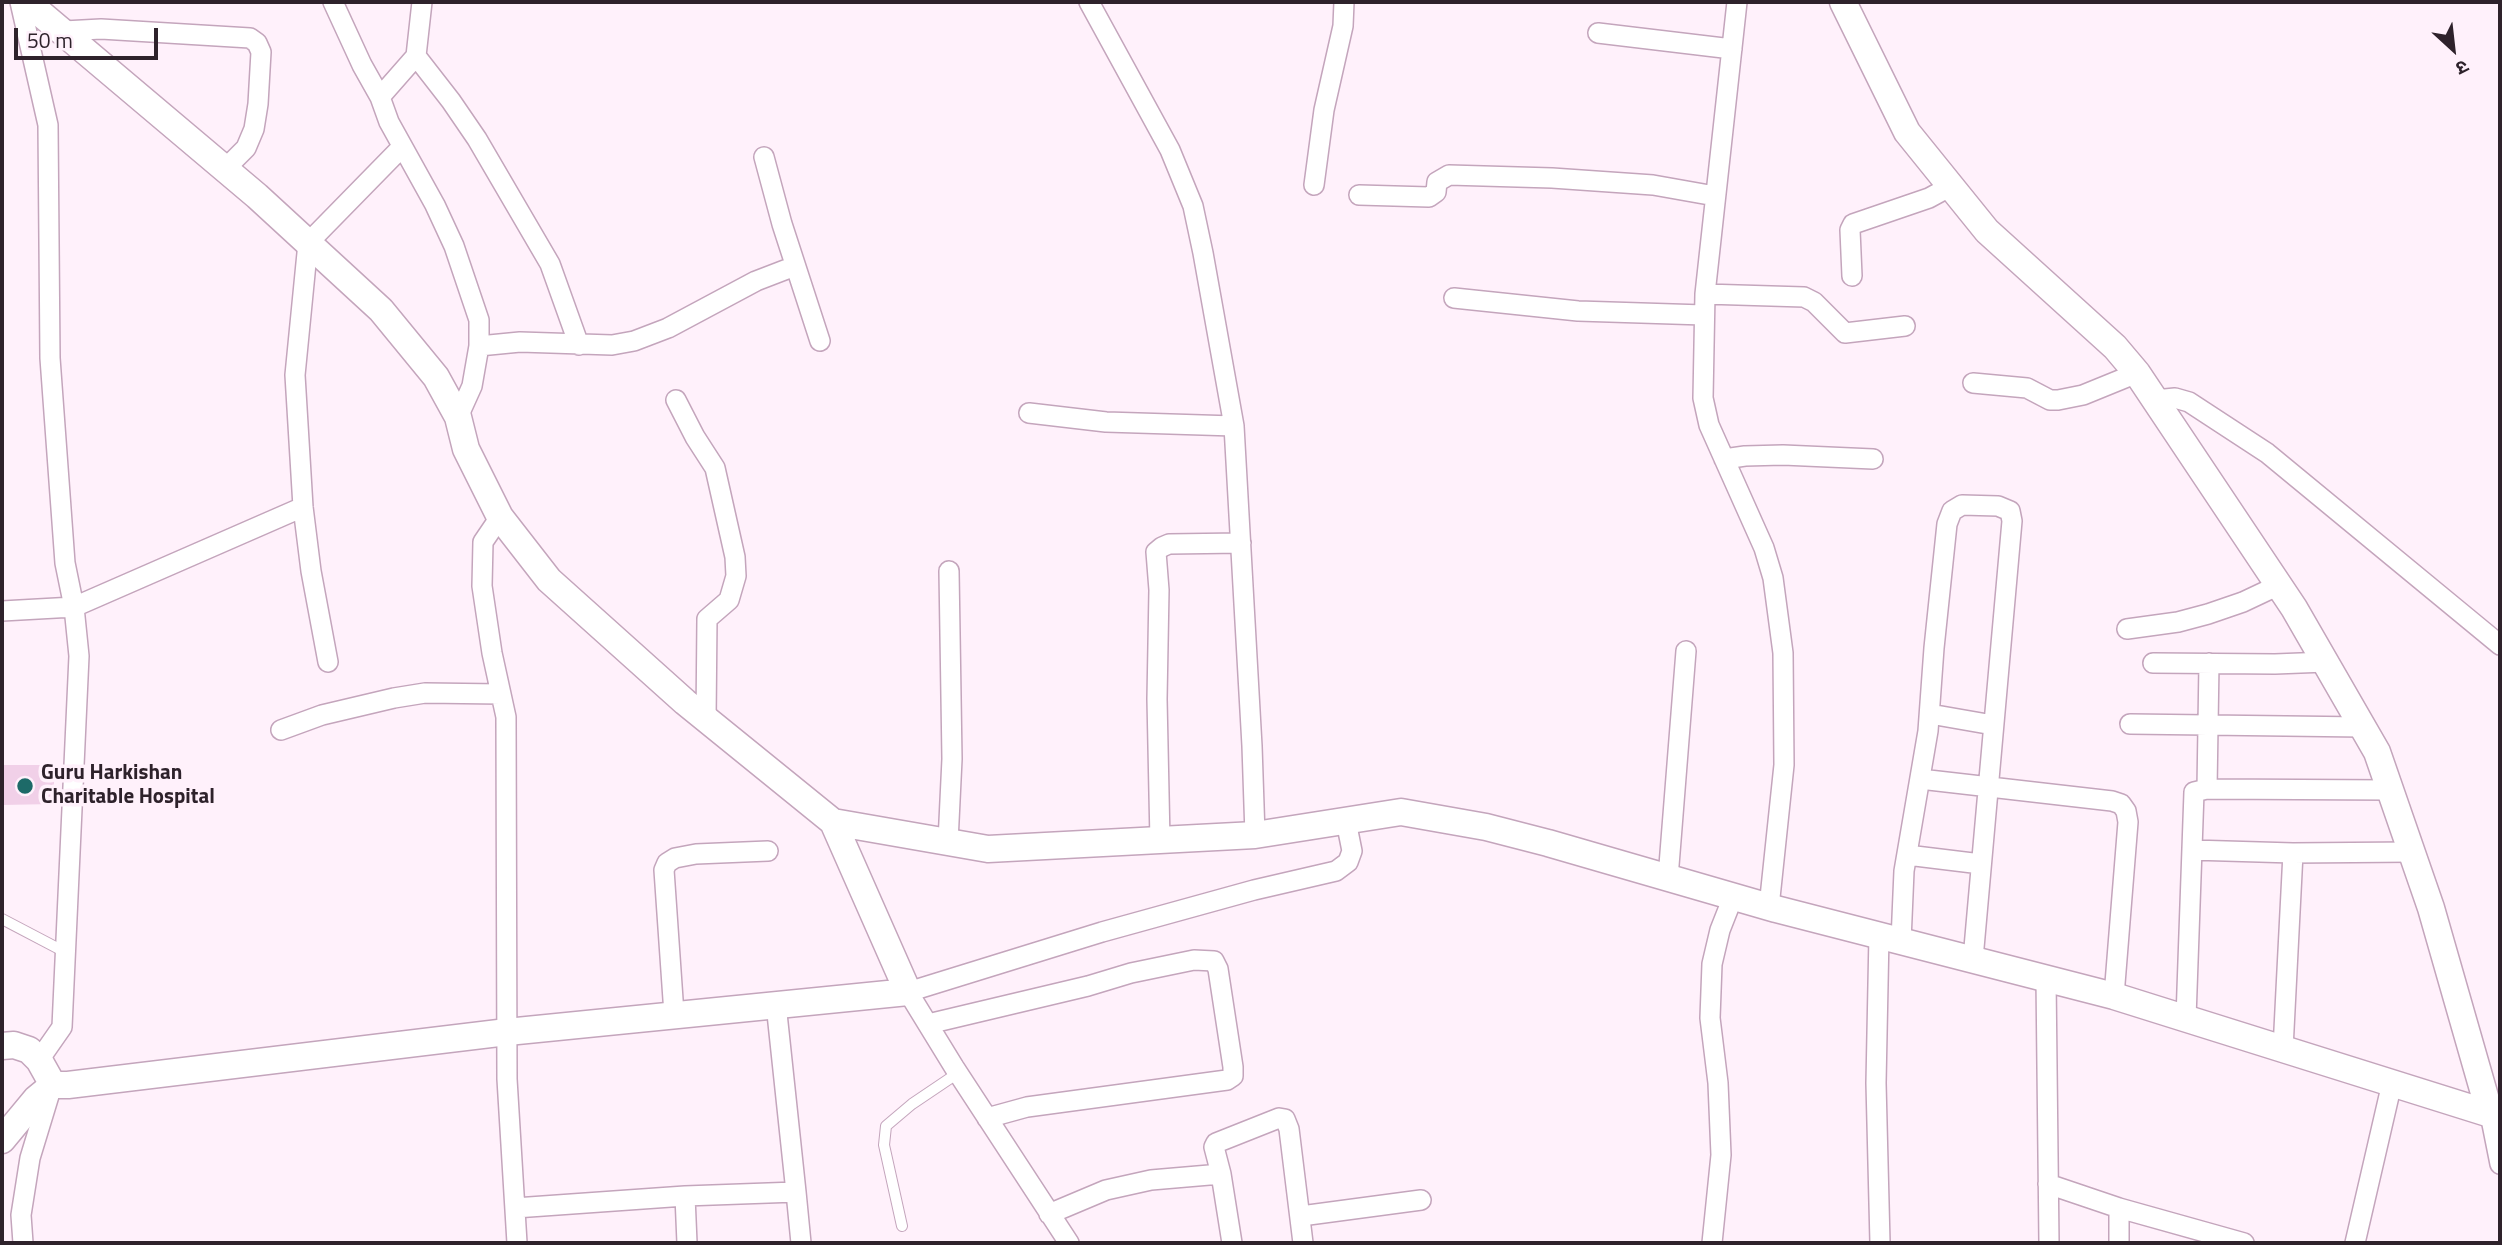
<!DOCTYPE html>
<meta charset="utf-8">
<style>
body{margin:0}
#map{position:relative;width:2502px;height:1245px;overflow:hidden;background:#fff1fb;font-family:"Titillium Web","Noto Sans Devanagari",sans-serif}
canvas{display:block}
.frame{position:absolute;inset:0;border:4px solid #2e222b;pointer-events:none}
.north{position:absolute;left:2418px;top:14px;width:70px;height:70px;-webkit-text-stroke:5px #fff1fb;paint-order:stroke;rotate:153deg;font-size:19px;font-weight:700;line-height:28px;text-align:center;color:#2e222b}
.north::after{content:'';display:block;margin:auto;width:24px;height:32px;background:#2e222b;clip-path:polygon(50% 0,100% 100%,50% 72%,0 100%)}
.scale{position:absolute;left:14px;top:28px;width:144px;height:32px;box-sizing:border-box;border:4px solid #2e222b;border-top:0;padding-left:9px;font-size:21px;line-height:24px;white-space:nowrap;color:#2e222b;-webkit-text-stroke:5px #fff1fb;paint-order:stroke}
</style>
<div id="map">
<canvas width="2502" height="1245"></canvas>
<div class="frame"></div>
<div class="north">उ</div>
<div class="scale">50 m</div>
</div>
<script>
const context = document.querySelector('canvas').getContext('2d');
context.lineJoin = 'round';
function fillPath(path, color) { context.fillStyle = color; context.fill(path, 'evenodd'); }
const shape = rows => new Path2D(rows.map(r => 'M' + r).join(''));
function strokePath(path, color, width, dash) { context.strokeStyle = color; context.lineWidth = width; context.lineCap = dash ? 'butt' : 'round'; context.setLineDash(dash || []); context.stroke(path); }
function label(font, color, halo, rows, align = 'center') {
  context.font = font + ' "Titillium Web",sans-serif'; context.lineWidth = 7; context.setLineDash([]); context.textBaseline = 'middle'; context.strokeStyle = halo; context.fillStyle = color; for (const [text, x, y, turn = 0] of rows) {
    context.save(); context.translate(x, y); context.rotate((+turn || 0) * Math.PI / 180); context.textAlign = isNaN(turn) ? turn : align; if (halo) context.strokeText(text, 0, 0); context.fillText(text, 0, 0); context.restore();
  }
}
const building = shape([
 [2,765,54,765,54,804,2,805]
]);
const lane = shape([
 [2,919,65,952],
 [902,1226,884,1145,886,1126,912,1104,958,1073]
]);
const street = shape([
 [20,2,48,125,50,358,65,563,74,607,79,656,62,1027,39,1060],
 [333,2,362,65,380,97,389,122,435,205,454,246,479,320,479,346,472,386,458,417],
 [1089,2,1170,150,1193,206,1203,253,1234,426,1252,746,1255,835],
 [1737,2,1705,294,1703,398,1709,425,1764,548,1773,578,1783,653,1784,765,1769,907],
 [64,31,101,29,250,38,257,43,261,52,258,104,254,129,246,148,225,169],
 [1598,33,1732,49],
 [416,56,451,101,477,139,550,264,579,345],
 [380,97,416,56,422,2],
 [764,157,782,224,820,341],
 [1314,185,1324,110,1343,26,1344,2],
 [1359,195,1429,197,1436,192,1437,182,1449,175,1552,178,1653,185,1715,196],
 [1852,276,1850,230,1853,224,1929,198,1951,186],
 [1705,294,1804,297,1814,302,1845,333,1905,326],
 [1454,298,1578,311,1704,315],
 [479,346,520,342,612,345,634,341,668,328,756,281,795,266],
 [1973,383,2027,388,2050,400,2058,400,2083,395,2137,373],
 [676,400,695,437,715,468,735,557,736,576,729,600,707,619,706,720],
 [2155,400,2175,398,2189,402,2267,453,2500,645],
 [1029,413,1106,422,1234,426],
 [1724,459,1745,456,1783,455,1873,459],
 [500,517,483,542,482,586,492,653,506,717,507,1079,517,1243],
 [2,611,74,607,303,507],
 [2127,629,2178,622,2208,614,2243,602,2279,585],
 [328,662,311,571,303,507,295,375,308,243,402,147],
 [2153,663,2275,664,2326,662],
 [1930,714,1993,725],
 [2130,724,2363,727],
 [281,730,322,715,394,698,425,693,501,694],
 [1920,779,2112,801,2121,804,2126,811,2128,822,2114,996],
 [2207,789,2209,663],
 [1160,841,1157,699,1159,590,1156,552,1162,547,1169,544,1241,543],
 [948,842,952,759,949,571],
 [2192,850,2293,853,2412,852],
 [1907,855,1981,864],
 [1668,878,1686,651],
 [1879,935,1876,1083,1880,1243],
 [1901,941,1904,871,1928,731,1934,648,1947,524,1952,511,1962,505,1998,506,2010,511,2012,521,1973,959],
 [2046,978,2049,1243],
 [776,1004,796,1192],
 [674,1014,664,870,667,863,675,858,696,854,768,851],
 [2186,1018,2194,792,2207,789,2391,790],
 [928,1024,1088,986,1131,973,1194,960,1214,961,1218,969,1233,1067,1233,1076,1227,1080,1027,1107,987,1118],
 [2283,1049,2293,853],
 [2490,1114,2500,1164],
 [1221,1174,1232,1243],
 [2048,1184,2119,1208,2244,1243],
 [685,1196,687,1243],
 [515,1208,685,1196,796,1192,801,1243],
 [1049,1214,1106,1190,1151,1180,1221,1174,1214,1147,1216,1143,1279,1118,1285,1119,1289,1129,1303,1243],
 [1301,1216,1421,1200],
 [23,1243,21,1215,30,1158,51,1089],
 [1069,1243,954,1067,908,992,1102,932,1254,890,1336,871,1348,862,1352,851,1346,821],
 [1712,1243,1721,1155,1718,1083,1710,1018,1712,964,1720,930,1733,897],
 [2119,1243,2119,1208],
 [2355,1243,2392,1083]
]);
const secondary = shape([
 [27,2,257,196,381,310,436,377,458,417,466,449,500,517,549,580,685,702,833,822,988,849,1255,835,1401,812,1486,827,1548,843,1776,909,2114,996,2500,1117],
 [1843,2,1907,132,1987,231,2115,347,2137,373,2294,608,2377,752,2431,908,2490,1114],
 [2,1046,14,1045,29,1050,39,1060,53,1085],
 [2,1140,36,1099,53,1085,68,1085,507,1032,908,992,833,822]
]);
const markers = [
 [25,786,9,"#1d6a68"]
];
const poiNames = [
 ["Guru Harkishan",41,774],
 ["Charitable Hospital",41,798]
];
fillPath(building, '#f1d0e8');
strokePath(lane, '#c4a5bc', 12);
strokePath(street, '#c4a5bc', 22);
strokePath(secondary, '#c4a5bc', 29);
strokePath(lane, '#fff', 10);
strokePath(street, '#fff', 19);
strokePath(secondary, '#fff', 26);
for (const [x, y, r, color] of markers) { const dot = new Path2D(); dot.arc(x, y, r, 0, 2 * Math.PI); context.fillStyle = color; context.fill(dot); strokePath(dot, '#fff1fb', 2.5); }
label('bold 21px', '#2e222b', '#fff1fb', poiNames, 'left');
</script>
